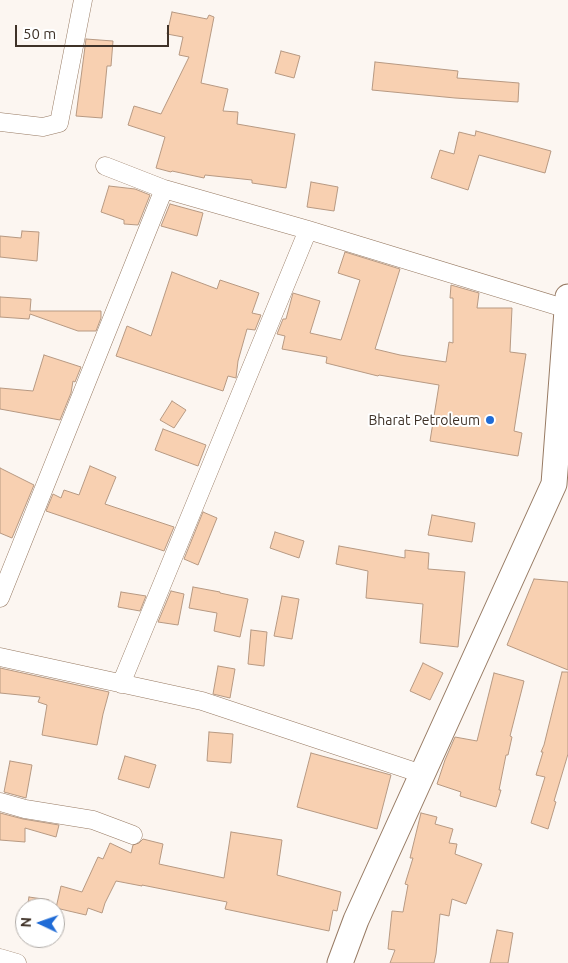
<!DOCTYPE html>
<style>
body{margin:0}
#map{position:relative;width:568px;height:963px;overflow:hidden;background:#fcf6f1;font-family:Ubuntu,sans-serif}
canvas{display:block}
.north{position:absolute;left:15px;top:898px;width:50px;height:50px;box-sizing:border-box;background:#fff;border:1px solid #b2ada9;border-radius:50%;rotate:273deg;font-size:14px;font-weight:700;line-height:20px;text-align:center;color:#3f3228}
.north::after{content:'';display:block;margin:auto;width:18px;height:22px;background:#1f6bd6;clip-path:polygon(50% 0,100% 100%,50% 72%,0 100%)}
.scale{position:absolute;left:15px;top:25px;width:154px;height:22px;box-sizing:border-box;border:2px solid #3f3228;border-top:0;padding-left:6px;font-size:15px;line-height:18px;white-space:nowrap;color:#3f3228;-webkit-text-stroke:4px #fff;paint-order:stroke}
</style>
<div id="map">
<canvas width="568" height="963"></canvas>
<div class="north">N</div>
<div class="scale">50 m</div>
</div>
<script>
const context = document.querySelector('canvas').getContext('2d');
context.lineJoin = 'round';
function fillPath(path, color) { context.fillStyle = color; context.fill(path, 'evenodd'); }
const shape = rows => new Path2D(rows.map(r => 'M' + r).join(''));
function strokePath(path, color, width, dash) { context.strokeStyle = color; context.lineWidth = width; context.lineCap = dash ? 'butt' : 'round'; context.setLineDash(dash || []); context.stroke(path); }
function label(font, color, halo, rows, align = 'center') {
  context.font = font + ' Ubuntu,sans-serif'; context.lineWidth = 4; context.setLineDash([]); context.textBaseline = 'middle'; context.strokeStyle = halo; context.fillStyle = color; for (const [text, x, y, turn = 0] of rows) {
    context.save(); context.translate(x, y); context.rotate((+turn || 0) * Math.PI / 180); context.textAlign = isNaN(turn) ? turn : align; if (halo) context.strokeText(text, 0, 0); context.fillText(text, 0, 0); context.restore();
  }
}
const building = shape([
 [172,12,207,19,209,15,214,17,201,83,228,89,223,111,238,112,237,124,295,134,286,188,252,183,252,180,205,175,204,178,172,171,171,172,156,168,165,137,128,125,134,106,161,114,189,57,179,55,183,37,167,34,172,12],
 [86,39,113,41,111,66,107,66,102,118,76,116,86,39],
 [281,51,300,56,294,78,275,73,281,51],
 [375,62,458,71,457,78,519,83,518,102,455,98,372,90,375,62],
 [476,131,551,151,545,173,479,155,468,190,431,178,440,150,454,154,459,132,475,136,476,131],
 [311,182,338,187,334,211,307,207,311,182],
 [109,186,135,189,150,195,138,225,124,224,124,220,101,212,109,186],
 [170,204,203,213,197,236,161,226,170,204],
 [22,231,39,232,37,261,0,257,0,236,21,238,22,231],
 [345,252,400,269,375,349,400,355,446,362,449,342,453,343,453,298,450,298,451,285,479,293,477,308,512,308,510,352,526,354,514,431,522,433,518,456,430,441,439,385,379,375,378,376,326,363,327,357,282,349,285,336,277,334,283,319,286,319,293,293,320,301,310,333,341,340,360,280,338,273,345,252],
 [172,272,217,289,220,280,259,293,252,313,261,315,255,330,247,329,238,361,236,378,228,376,223,391,116,356,127,326,151,336,172,272],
 [0,297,31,299,30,311,101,311,101,318,96,331,78,331,30,314,29,319,0,317,0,297],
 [44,355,81,367,75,382,73,381,71,393,60,420,0,409,0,388,33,391,44,355],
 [172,401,186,410,174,428,160,420,172,401],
 [163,429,206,445,198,466,155,450,163,429],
 [90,466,116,477,105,504,174,527,164,551,46,511,53,494,61,498,64,490,79,495,90,466],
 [0,468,34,485,12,538,0,533,0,468],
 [203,512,217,518,198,565,184,559,203,512],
 [432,515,475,523,472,542,428,535,432,515],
 [275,532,304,541,299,558,270,548,275,532],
 [339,546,405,558,405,550,429,553,428,569,465,572,458,647,420,643,423,604,366,598,368,571,336,564,339,546],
 [534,579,568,582,568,670,507,645,534,579],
 [193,587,220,592,220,593,248,599,240,637,214,631,217,613,189,608,193,587],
 [171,591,184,594,178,625,158,622,171,591],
 [121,592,146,596,140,611,118,607,121,592],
 [282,596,299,599,292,639,274,636,282,596],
 [251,630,267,632,264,666,248,664,251,630],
 [423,663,443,673,430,700,410,691,423,663],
 [218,666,235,669,230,698,213,694,218,666],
 [0,668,109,692,103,714,97,745,42,735,47,705,38,702,40,697,0,693,0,668],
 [562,672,568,672,568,754,554,801,556,802,548,829,531,823,545,777,536,775,543,752,541,752,544,745,562,672],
 [494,673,524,681,510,736,512,737,508,755,506,755,499,790,501,790,496,807,460,796,461,792,437,784,445,760,455,737,477,741,494,673],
 [209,732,233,734,231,763,207,761,209,732],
 [311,753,391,775,377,829,297,807,311,753],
 [125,756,156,765,149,788,118,779,125,756],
 [10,761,32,765,26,798,4,792,10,761],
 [0,813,23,819,59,825,56,837,25,828,25,842,0,840,0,813],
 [421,813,437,817,435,824,453,829,449,843,457,844,455,854,482,864,466,904,452,899,449,916,440,914,436,954,434,963,390,963,395,950,388,949,392,911,403,912,408,885,405,884,413,858,410,858,421,813],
 [231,832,282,840,277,875,341,892,337,911,333,910,329,931,225,909,227,902,142,885,142,886,116,881,105,903,102,913,88,908,86,915,56,908,61,886,82,892,98,857,103,859,110,843,131,853,133,845,139,843,143,839,163,844,159,864,224,878,231,832],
 [29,897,49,900,47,908,27,908,29,897],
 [497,930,513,933,508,963,490,963,497,930]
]);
const street = shape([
 [0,122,43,127,59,123,83,0],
 [105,166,164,189,308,230,567,309],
 [0,598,164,189],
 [0,657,202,701,422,774],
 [121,684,308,230],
 [0,802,25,809,93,820,133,835],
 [0,958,17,963]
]);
const secondary = shape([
 [340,963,356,920,554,484,568,297]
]);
const markers = [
 [490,420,5,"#1f6bd6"]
];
const poiNames = [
 ["Bharat Petroleum",480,420]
];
fillPath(building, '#f8d0b1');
strokePath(building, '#b79982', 1);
strokePath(street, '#977a63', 19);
strokePath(secondary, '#977a63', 27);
strokePath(street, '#fff', 18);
strokePath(secondary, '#fff', 25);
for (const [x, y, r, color] of markers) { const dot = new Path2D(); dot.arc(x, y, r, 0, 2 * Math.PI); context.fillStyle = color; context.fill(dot); strokePath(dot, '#fff', 2); }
label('14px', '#3f3228', '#fff', poiNames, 'right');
</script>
